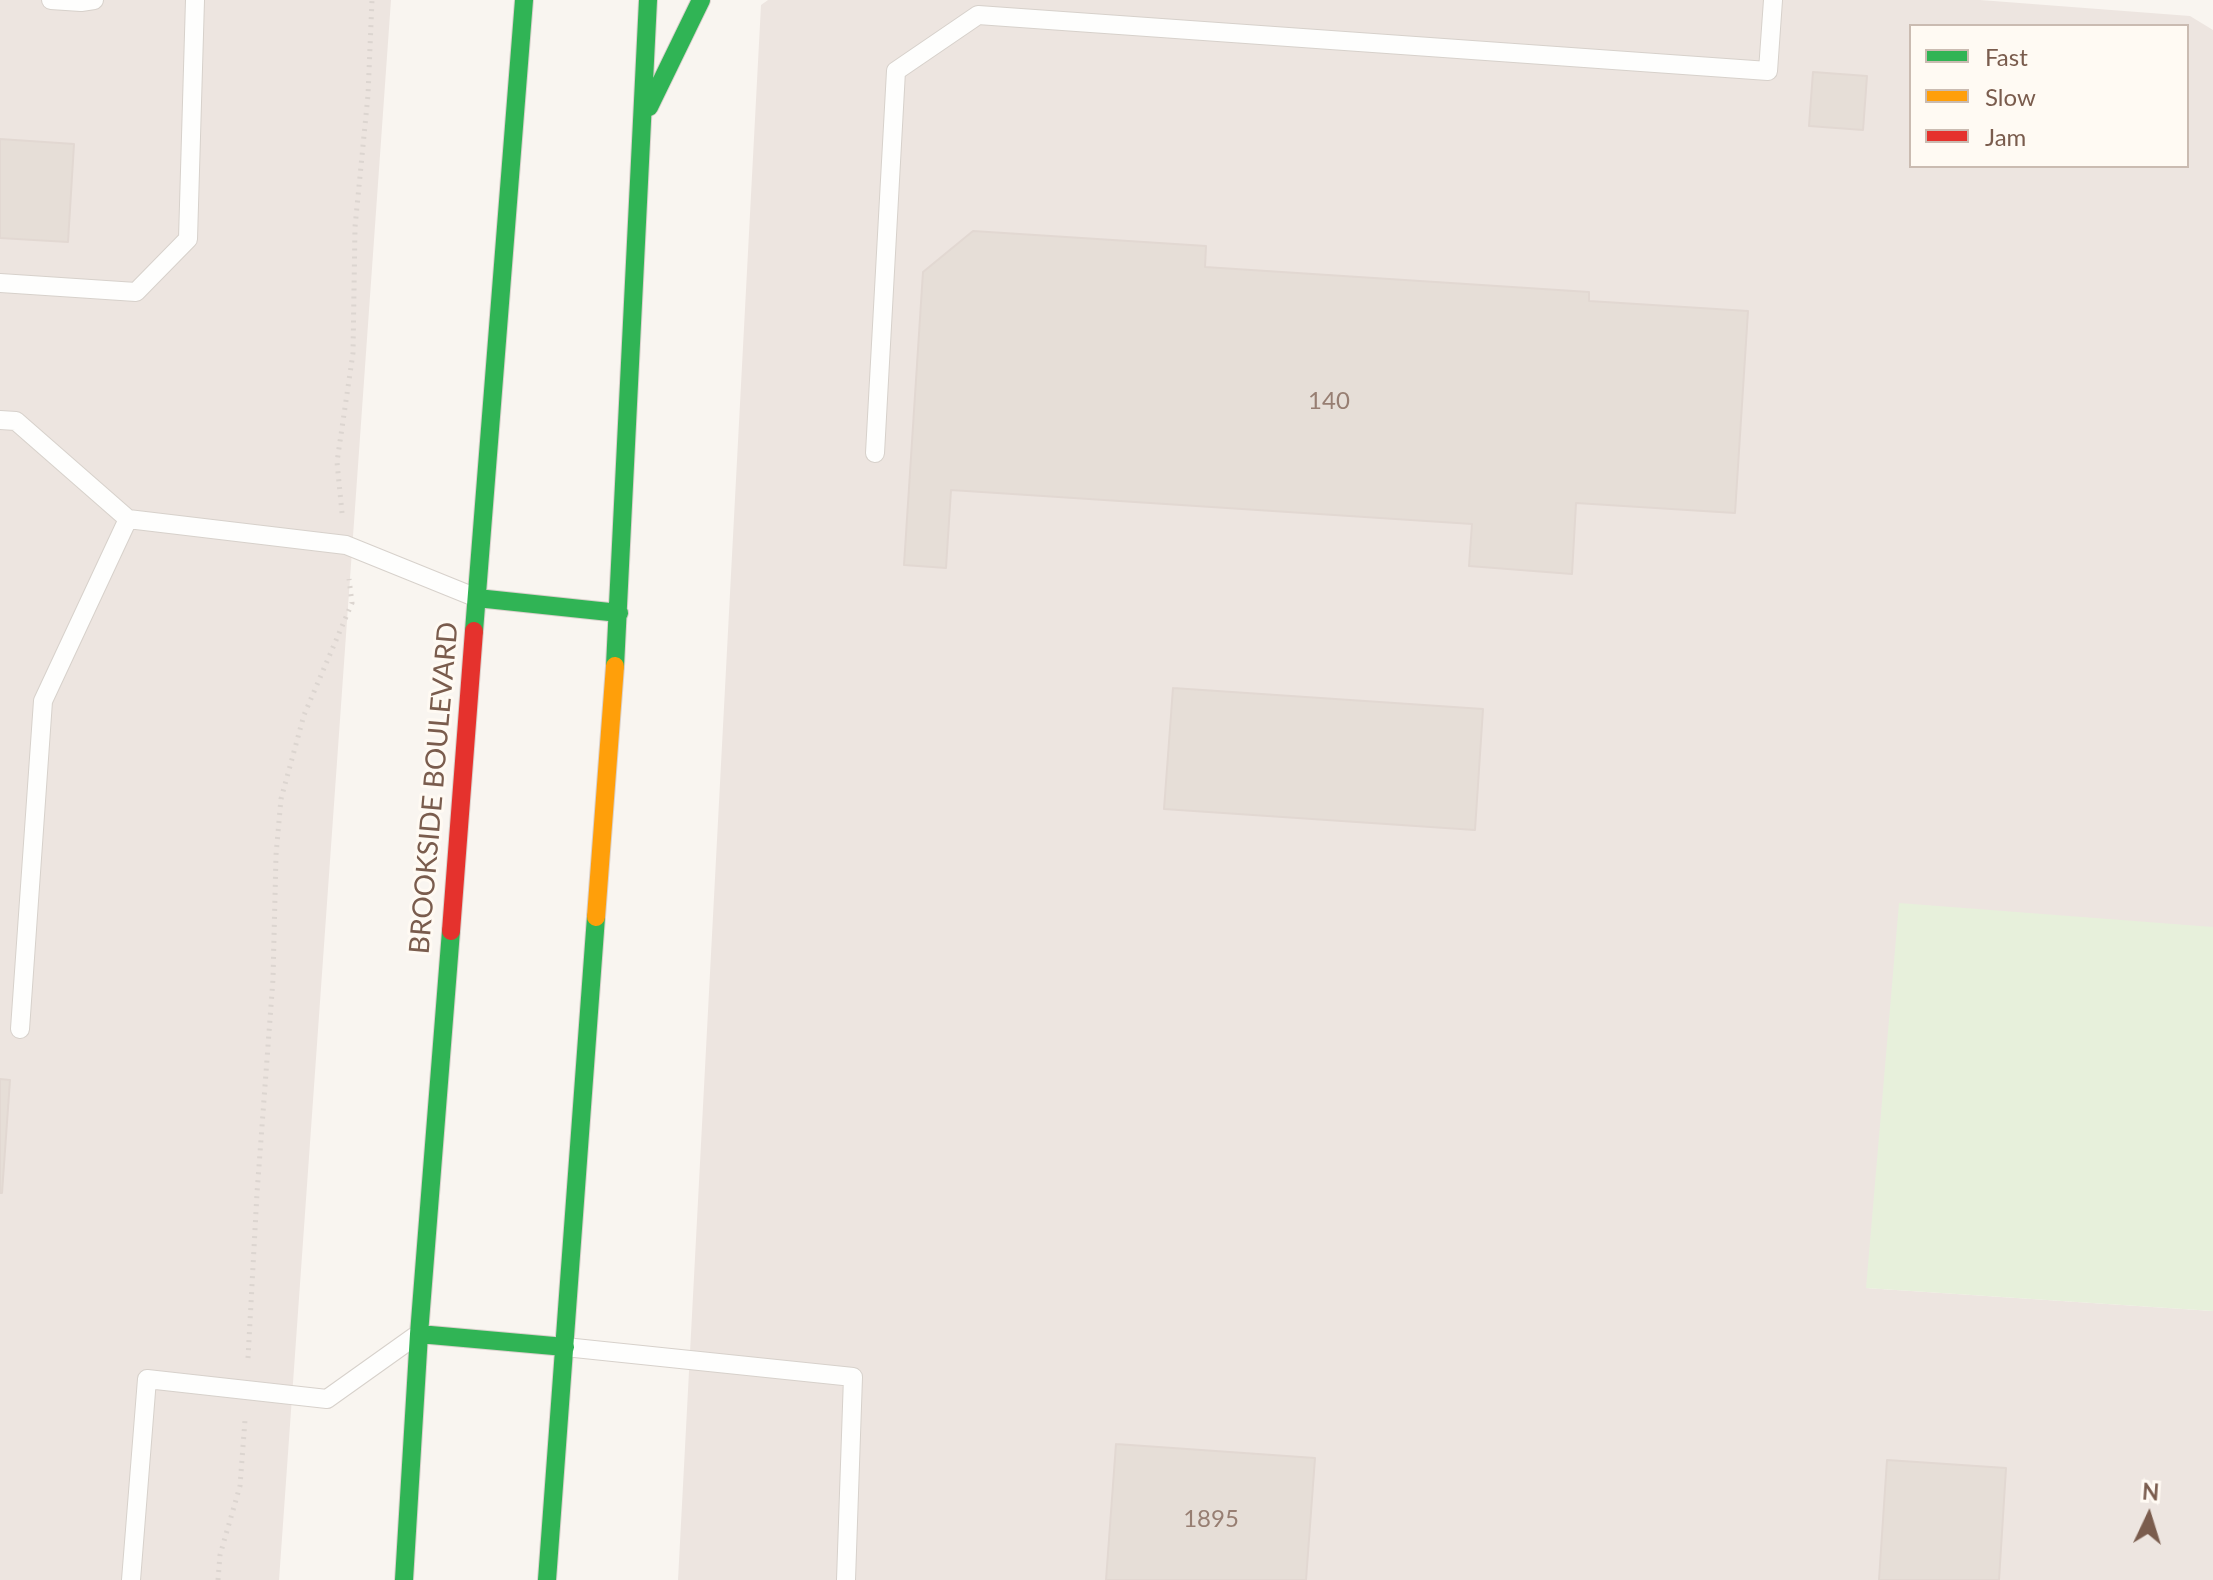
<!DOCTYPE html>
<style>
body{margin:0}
#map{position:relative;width:2213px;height:1580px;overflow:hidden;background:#f9f5f0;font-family:Lato,sans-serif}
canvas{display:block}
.legend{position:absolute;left:1909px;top:24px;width:280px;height:144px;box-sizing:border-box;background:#fffaf3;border:2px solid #cabbb1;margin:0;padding:10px 14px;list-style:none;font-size:24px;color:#7a5c4d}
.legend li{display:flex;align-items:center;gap:16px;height:40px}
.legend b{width:40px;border:2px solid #cabbb1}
.north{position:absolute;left:2109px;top:1476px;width:80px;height:80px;-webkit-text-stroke:6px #fffaf3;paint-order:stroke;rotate:4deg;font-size:22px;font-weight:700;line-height:32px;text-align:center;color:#7a5c4d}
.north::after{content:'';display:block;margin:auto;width:28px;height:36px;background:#7a5c4d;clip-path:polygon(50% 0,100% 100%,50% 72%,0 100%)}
</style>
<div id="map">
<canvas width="2213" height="1580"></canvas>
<ul class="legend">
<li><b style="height:10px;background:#30b455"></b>Fast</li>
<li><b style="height:10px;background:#ff9f0a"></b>Slow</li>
<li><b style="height:10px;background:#e5322d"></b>Jam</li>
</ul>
<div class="north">N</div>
</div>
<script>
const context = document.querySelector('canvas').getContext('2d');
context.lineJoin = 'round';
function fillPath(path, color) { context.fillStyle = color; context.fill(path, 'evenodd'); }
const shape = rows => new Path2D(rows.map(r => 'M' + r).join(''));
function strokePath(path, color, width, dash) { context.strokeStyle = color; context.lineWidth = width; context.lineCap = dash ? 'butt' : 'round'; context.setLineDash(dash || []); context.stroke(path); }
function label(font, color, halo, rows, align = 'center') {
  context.font = font + ' Lato,sans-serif'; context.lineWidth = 6; context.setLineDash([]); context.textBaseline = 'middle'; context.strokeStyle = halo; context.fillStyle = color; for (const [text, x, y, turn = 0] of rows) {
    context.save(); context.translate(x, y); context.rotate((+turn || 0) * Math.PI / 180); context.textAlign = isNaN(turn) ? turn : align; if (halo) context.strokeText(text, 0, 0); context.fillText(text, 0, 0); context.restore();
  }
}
const industrial = shape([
 [0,0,391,0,279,1580,0,1580],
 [768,0,1980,0,2190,16,2213,30,2213,927,1866,1288,2213,1311,2213,1580,678,1580,761,5],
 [1911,26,2187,26,2187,166,1911,166]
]);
const green = shape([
 [1899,903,2213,927,2213,1311,1866,1288]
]);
const building = shape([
 [1813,72,1867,76,1863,130,1809,126,1813,72],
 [0,139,74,144,68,242,0,238,0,139],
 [973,231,1206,246,1205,267,1589,292,1589,301,1748,311,1735,513,1576,503,1572,574,1469,566,1472,524,951,490,946,568,904,565,923,272,973,231],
 [1173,688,1483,709,1475,830,1164,809,1173,688],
 [0,1079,10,1080,2,1193,0,1193,0,1079],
 [1116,1444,1315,1458,1306,1580,1106,1580,1116,1444],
 [1887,1460,2006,1468,1999,1580,1879,1580,1887,1460]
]);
const path = shape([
 [342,513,337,462,353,353,355,227,368,95,372,0],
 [248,1358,257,1193,273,979,276,855,281,799,304,715,352,603,349,579],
 [218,1580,220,1555,240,1486,245,1420]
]);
const lane = shape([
 [51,0,81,2,94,0],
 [0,283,136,292,188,239,195,0],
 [0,420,16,421,128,519],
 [875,453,896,71,978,15,1768,71,1773,0],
 [20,1029,43,701,128,519,346,545,477,598],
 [565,1347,853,1377,846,1580],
 [131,1580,147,1379,327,1399,414,1337]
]);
const fast = shape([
 [649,107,701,0],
 [477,598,619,613],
 [474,631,524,0],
 [615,666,648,0],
 [419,1334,565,1347],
 [404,1580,419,1334,451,931],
 [547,1580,596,917]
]);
const slow = shape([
 [596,917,615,666]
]);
const jam = shape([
 [451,931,474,631]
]);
const numberNames = [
 ["140",1329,401],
 ["1895",1211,1519]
];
const streetNames = [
 ["BROOKSIDE BOULEVARD",434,788,-85]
];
fillPath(industrial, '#ede5e0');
fillPath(green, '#e7f0db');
fillPath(building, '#e6ded7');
strokePath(building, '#e2d8d2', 2);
strokePath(lane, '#d7d1cb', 20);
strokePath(fast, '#dad1cc', 20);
strokePath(slow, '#dad1cc', 20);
strokePath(jam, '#dad1cc', 20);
strokePath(path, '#dcd5d0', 5, [2, 6]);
strokePath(lane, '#fefefd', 18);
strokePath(fast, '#30b455', 18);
strokePath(slow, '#ff9f0a', 18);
strokePath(jam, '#e5322d', 18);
label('24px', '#977e72', null, numberNames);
label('28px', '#7a5c4d', '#fffaf3', streetNames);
</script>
